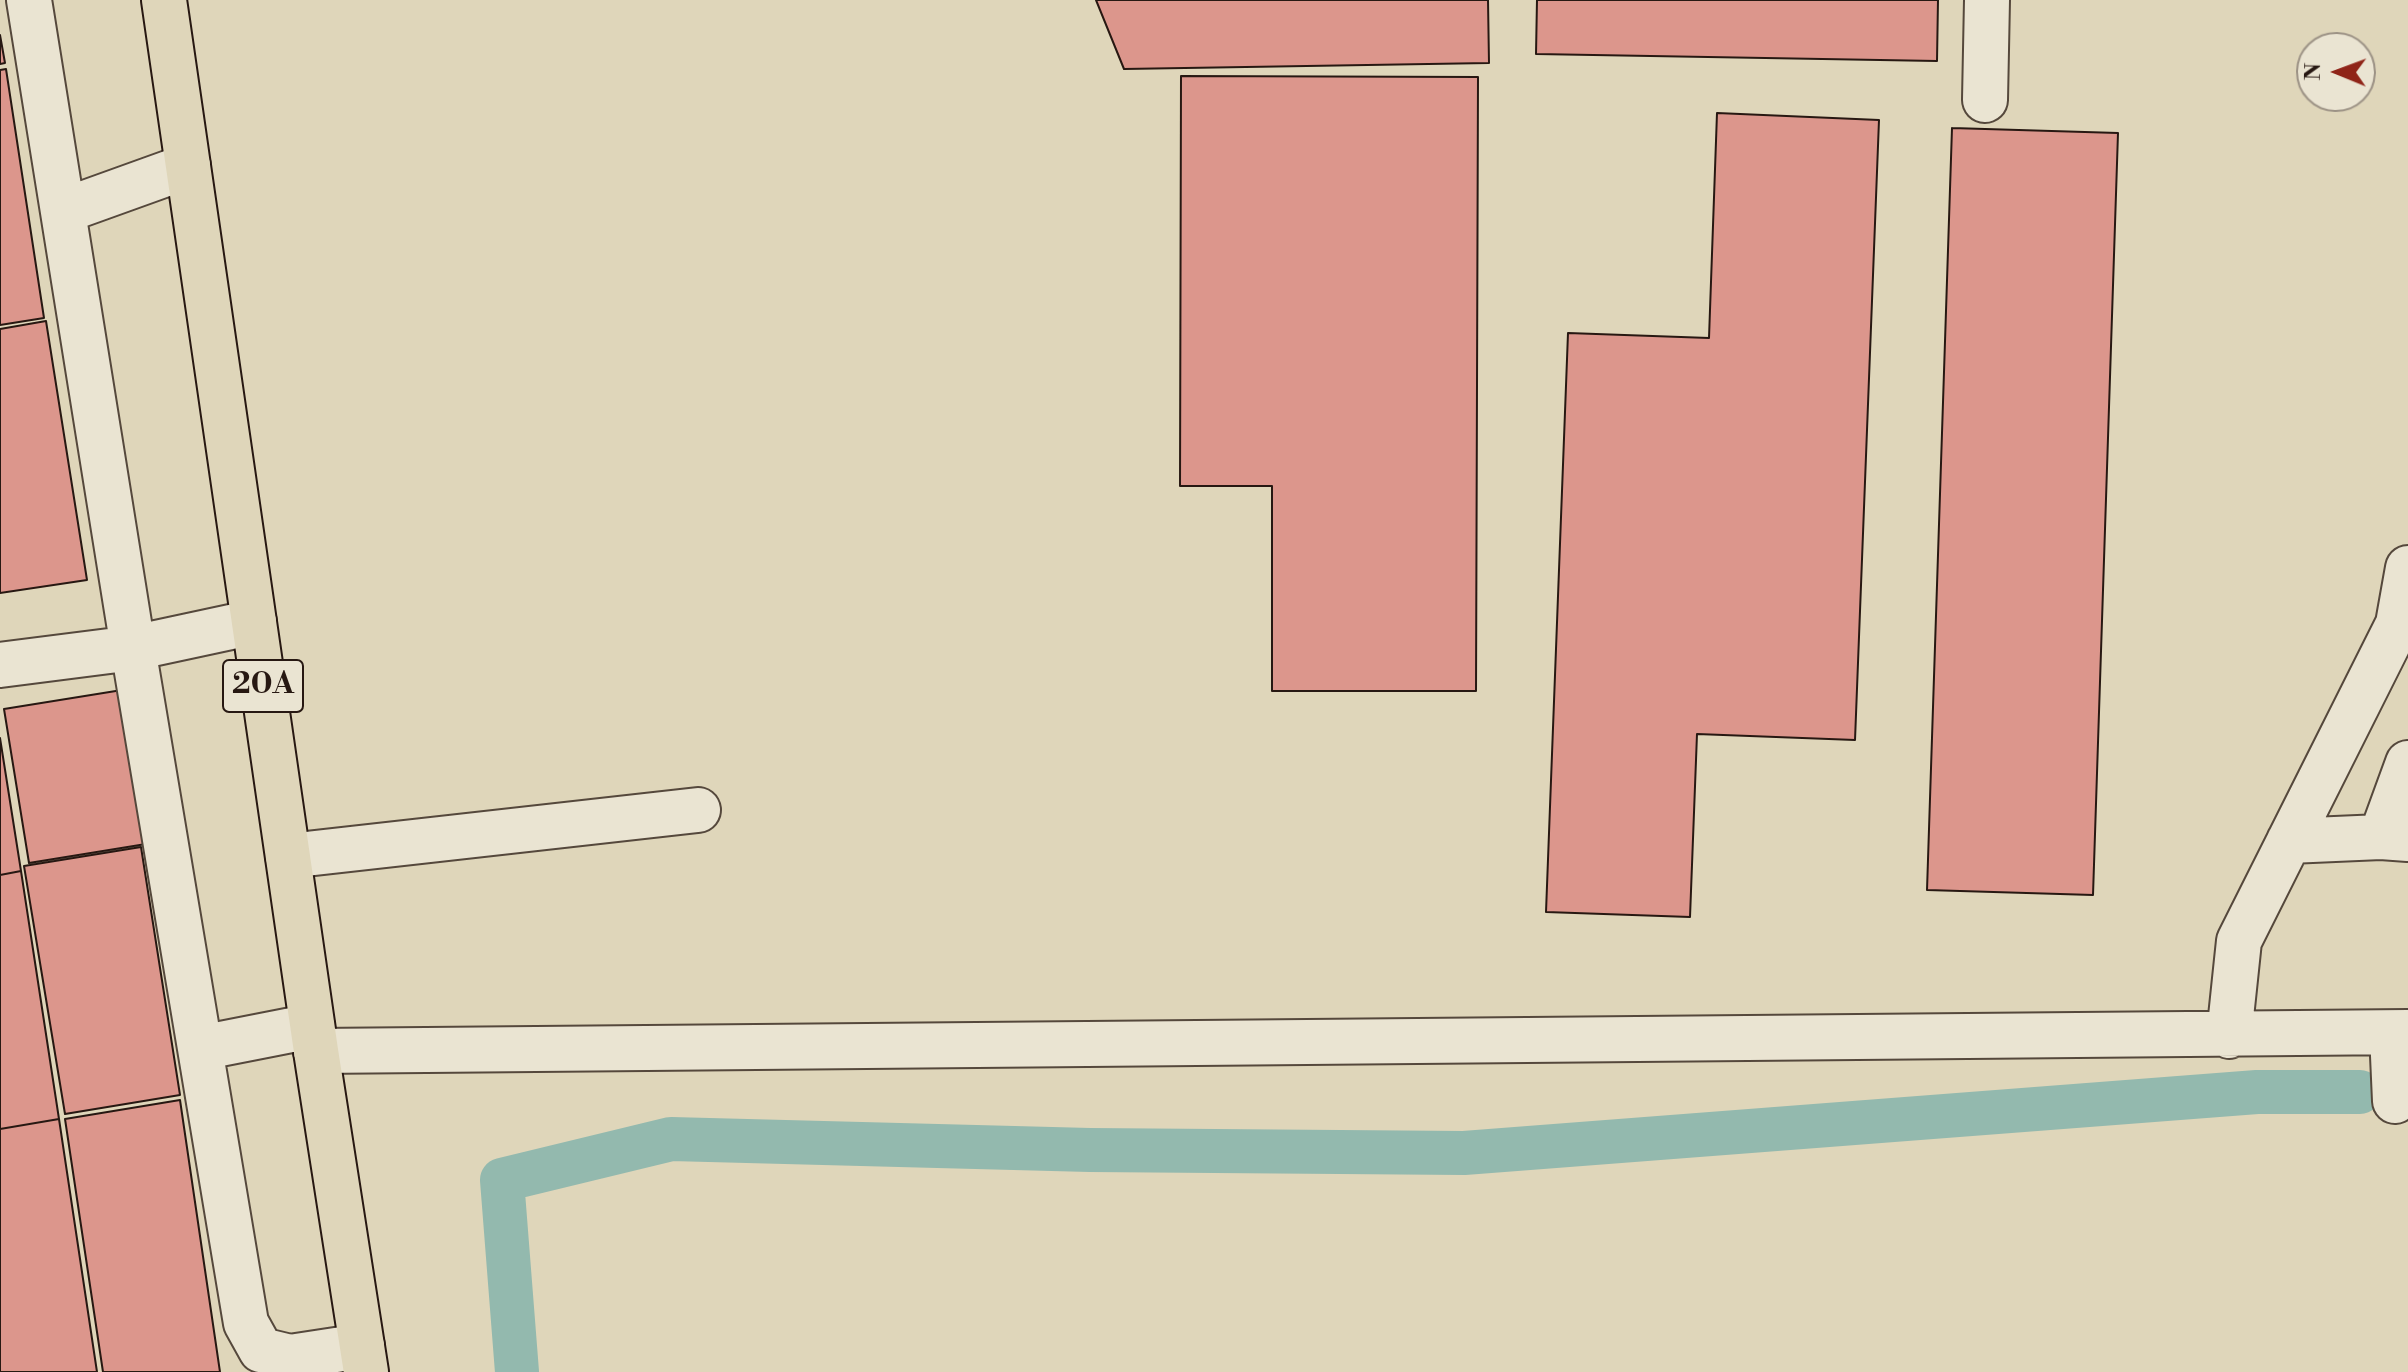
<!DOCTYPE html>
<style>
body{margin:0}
#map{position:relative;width:2408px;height:1372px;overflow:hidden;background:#dfd6ba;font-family:"Libre Bodoni",serif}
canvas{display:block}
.north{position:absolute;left:2296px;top:32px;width:80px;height:80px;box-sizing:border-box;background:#eae4d2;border:2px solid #9c9285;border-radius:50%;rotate:271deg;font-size:22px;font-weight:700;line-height:32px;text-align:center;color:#271812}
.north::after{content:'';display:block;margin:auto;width:28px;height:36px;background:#8f2418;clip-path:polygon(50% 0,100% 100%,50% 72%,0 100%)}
</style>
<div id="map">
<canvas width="2408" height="1372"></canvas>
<div class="north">N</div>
</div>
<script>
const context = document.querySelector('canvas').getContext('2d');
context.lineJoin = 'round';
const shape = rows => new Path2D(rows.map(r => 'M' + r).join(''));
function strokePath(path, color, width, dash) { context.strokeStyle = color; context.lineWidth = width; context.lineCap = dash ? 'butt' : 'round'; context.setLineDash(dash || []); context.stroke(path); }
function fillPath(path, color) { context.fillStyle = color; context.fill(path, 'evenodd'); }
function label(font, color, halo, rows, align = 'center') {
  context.font = font + ' "Libre Bodoni",serif'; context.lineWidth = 8; context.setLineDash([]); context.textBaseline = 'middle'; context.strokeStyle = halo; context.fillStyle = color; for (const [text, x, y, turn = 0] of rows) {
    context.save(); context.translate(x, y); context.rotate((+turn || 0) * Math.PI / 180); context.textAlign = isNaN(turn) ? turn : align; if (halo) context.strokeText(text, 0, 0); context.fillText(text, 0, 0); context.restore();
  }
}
const canal = shape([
 [517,1372,502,1180,671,1139,1090,1150,1464,1153,2257,1092,2360,1092]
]);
const building = shape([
 [1096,0,1488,0,1489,63,1124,69,1096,0],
 [1537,0,1938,0,1937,61,1536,54,1537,0],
 [0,35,5,63,0,64,0,35],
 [6,69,44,318,0,325,0,70,6,69],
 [1181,76,1478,77,1476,691,1272,691,1272,486,1180,486,1181,76],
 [1717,113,1879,120,1855,740,1697,734,1690,917,1546,912,1568,333,1709,338,1717,113],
 [1952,128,2118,133,2093,895,1927,890,1952,128],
 [46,321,87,580,0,593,0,329,46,321],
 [122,690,146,844,29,863,4,709,122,690],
 [0,738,21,871,0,875,0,738],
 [141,847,180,1095,65,1114,24,866,141,847],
 [21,871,59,1119,0,1129,0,875,21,871],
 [180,1100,220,1372,103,1372,65,1119,180,1100],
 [59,1119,97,1372,0,1372,0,1129,59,1119]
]);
const minor = shape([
 [29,0,133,648,246,1323,261,1350,290,1357,362,1346],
 [1985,100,1987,0],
 [63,211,188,166],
 [0,665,133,648,254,622],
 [2381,837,2408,763],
 [2289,841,2381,837,2408,839],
 [288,856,698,810],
 [2392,1033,2395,1101],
 [2229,1036,2239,941,2398,624,2408,568],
 [200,1048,312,1026],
 [316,1051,2408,1032]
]);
const major = shape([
 [164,0,316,1051,366,1372]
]);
const shields = [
 [263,686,80]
];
const shieldNames = [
 ["20A",263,686]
];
strokePath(canal, '#93b9ae', 44);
fillPath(building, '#dc968c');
strokePath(building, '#271812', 2);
strokePath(minor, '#55483c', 48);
strokePath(major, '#271812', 48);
strokePath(minor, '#eae4d2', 44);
strokePath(major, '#dfd6ba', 44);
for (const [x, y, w] of shields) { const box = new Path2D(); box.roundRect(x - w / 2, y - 26, w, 52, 6); context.fillStyle = '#eae4d2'; context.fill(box); strokePath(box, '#271812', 2); }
label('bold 30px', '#271812', null, shieldNames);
</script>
